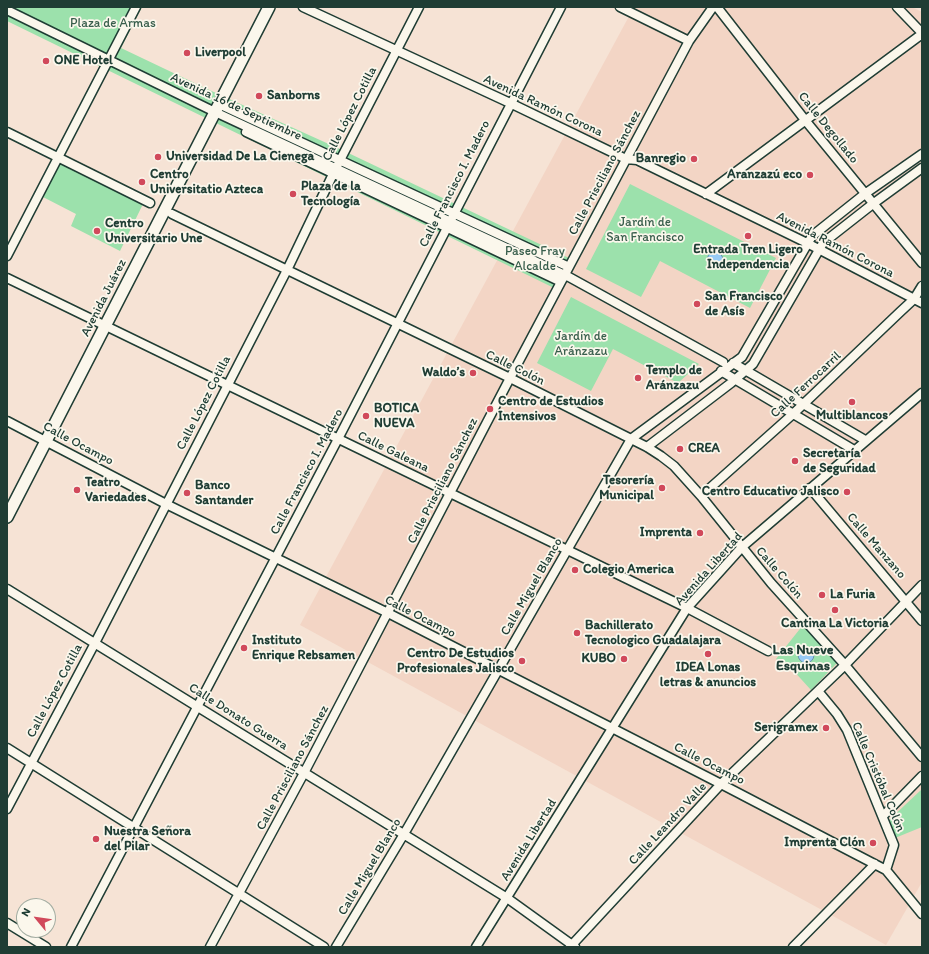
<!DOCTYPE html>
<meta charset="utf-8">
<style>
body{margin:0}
#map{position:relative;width:929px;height:954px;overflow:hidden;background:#f6e3d5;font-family:Itim,sans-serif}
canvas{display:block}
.frame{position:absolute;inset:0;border:8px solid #1f3d34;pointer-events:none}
.north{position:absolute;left:16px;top:898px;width:40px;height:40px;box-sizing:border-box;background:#fbf7ec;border:1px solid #a3ada2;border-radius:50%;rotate:299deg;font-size:11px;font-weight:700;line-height:16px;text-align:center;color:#1f3d34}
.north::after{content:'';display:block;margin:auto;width:14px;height:18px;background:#d1495b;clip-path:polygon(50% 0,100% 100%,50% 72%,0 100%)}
</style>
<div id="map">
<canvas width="929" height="954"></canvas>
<div class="frame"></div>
<div class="north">N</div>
</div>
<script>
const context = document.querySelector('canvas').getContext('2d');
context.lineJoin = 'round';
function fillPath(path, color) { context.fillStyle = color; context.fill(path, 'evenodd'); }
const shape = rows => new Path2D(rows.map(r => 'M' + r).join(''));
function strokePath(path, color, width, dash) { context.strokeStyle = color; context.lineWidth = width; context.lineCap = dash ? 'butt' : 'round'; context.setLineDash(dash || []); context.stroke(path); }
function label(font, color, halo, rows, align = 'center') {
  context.font = font + ' Itim,sans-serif'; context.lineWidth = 3.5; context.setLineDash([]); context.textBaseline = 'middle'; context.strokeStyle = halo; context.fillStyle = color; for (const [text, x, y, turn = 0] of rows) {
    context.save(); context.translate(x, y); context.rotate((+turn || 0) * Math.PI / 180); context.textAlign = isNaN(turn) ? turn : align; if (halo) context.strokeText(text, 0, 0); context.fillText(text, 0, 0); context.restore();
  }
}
const built = shape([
 [634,7,912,7,922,12,922,882,886,945,300,625]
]);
const green = shape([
 [7,7,142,7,121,48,205,88,342,150,569,258,554,288,7,21],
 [61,162,143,204,120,251,71,226,76,214,43,197],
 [630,184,776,258,750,308,660,261,641,297,586,269],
 [571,297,699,364,678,383,613,349,591,391,537,363],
 [803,625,837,663,811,690,791,668,776,659],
 [809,647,814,657,813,659,811,661,801,660,799,656,800,651,804,648],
 [922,789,922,827,895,838,888,821]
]);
const water = shape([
 '707 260a8 8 0 1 1 16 0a8 8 0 1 1-16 0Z',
 '798 655a8 8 0 1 1 16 0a8 8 0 1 1-16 0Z'
]);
const street = shape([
 [303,7,510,103,626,159,637,160,807,243,922,303],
 [620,7,689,41],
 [717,7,805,120,922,263],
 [897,7,922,33],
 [7,10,215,112,569,277,723,362],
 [219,104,569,267],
 [7,132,150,203],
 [246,132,561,282],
 [706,194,922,34],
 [172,214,510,378,647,447,661,456,674,466,701,496,771,583,845,665,922,757],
 [7,256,136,7],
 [7,278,687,608,768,651],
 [733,363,865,440],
 [721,371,854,450],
 [7,421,166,504,388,613,721,784,886,870],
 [647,447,731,383,753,364,823,243,874,203,922,168],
 [810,488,922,621],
 [701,496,793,414,900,312,914,299,922,286],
 [7,589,507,898,575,947],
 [818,691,837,714,847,730,894,845,886,870,922,914],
 [7,748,324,947],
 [7,809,95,643,287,270,334,172,419,7],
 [883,816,922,776],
 [7,923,46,947],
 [71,947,338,439,561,7],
 [210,947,304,773,510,378,689,41,713,7],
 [336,947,404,834,631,439,742,357,812,236,866,193,922,154],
 [476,947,687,608,742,547,922,393],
 [570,947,721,784,845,665,922,585],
 [793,947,875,864]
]);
const secondary = shape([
 [7,517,269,7]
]);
const markers = [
 [187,53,4,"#d1495b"],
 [46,61,4,"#d1495b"],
 [259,96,4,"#d1495b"],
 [158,157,4,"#d1495b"],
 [694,159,4,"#d1495b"],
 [810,175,4,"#d1495b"],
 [142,182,4,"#d1495b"],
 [293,194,4,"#d1495b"],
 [97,231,4,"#d1495b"],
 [748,236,4,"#d1495b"],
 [697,304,4,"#d1495b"],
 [473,373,4,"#d1495b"],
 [638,378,4,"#d1495b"],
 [852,402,4,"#d1495b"],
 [490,409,4,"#d1495b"],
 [366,416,4,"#d1495b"],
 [680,449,4,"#d1495b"],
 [795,461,4,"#d1495b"],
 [662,488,4,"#d1495b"],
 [77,490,4,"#d1495b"],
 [847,492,4,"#d1495b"],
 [187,493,4,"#d1495b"],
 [700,533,4,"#d1495b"],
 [575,570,4,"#d1495b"],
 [822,595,4,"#d1495b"],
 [835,610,4,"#d1495b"],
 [577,633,4,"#d1495b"],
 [244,648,4,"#d1495b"],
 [708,654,4,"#d1495b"],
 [624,659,4,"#d1495b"],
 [522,661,4,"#d1495b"],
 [826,728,4,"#d1495b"],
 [96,839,4,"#d1495b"],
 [873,843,4,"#d1495b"]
];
const parkNames = [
 ["Plaza de Armas",113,24],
 ["Jardín de",645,223],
 ["San Francisco",645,238],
 ["Paseo Fray",535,252],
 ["Alcalde",535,267],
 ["Jardín de",581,337],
 ["Aránzazu",581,352]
];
const poiNames = [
 ["Liverpool",195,53],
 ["ONE Hotel",54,61],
 ["Sanborns",267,96],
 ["Universidad De La Cienega",166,157],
 ["Banregio",686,159,"right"],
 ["Centro",150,175],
 ["Universitatio Azteca",150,190],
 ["Aranzazú eco",802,175,"right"],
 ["Plaza de la",301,187],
 ["Tecnología",301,202],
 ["Centro",105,224],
 ["Universitario Une",105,239],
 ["Entrada Tren Ligero",748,250,"center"],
 ["Independencia",748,265,"center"],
 ["San Francisco",705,297],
 ["de Asís",705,312],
 ["Templo de",646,371],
 ["Aránzazu",646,386],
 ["Waldo’s",465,373,"right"],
 ["Centro de Estudios",498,402],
 ["Intensivos",498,417],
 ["BOTICA",374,409],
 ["NUEVA",374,424],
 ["Multiblancos",852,416,"center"],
 ["CREA",688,449],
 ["Secretaría",803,454],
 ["de Seguridad",803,469],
 ["Tesorería",654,481,"right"],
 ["Municipal",654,496,"right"],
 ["Teatro",85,483],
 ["Variedades",85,498],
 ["Banco",195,486],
 ["Santander",195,501],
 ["Centro Educativo Jalisco",839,492,"right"],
 ["Imprenta",692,533,"right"],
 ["Colegio America",583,570],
 ["La Furia",830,595],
 ["Cantina La Victoria",835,624,"center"],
 ["Bachillerato",585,626],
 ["Tecnologico Guadalajara",585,641],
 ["Instituto",252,641],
 ["Enrique Rebsamen",252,656],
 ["Centro De Estudios",514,654,"right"],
 ["Profesionales Jalisco",514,669,"right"],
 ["KUBO",616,659,"right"],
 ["IDEA Lonas",708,668,"center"],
 ["letras & anuncios",708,683,"center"],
 ["Serigramex",818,728,"right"],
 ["Nuestra Señora",104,832],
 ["del Pilar",104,847],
 ["Imprenta Clón",865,843,"right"]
];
const streetNames = [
 ["Avenida Ramón Corona",543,106,25],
 ["Avenida 16 de Septiembre",236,107,25],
 ["Calle López Cotilla",350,114,-63],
 ["Calle Degollado",828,128,51],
 ["Calle Prisciliano Sánchez",605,173,-62],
 ["Calle Francisco I. Madero",455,184,-63],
 ["Avenida Ramón Corona",835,245,27],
 ["Avenida Juárez",104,298,-63],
 ["Calle Colón",515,368,26],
 ["Calle Ferrocarril",806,385,-43],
 ["Calle López Cotilla",204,403,-63],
 ["Calle Ocampo",78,444,28],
 ["Calle Galeana",393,452,26],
 ["Calle Francisco I. Madero",307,472,-62],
 ["Calle Prisciliano Sánchez",443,481,-63],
 ["Calle Manzano",876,546,49],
 ["Avenida Libertad",709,569,-48],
 ["Calle Colón",779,573,49],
 ["Calle Miguel Blanco",532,587,-60],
 ["Calle Ocampo",420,617,27],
 ["Calle López Cotilla",55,691,-62],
 ["Calle Donato Guerra",238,717,32],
 ["Calle Ocampo",709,764,27],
 ["Calle Prisciliano Sánchez",293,768,-62],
 ["Calle Cristóbal Colón",878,777,67],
 ["Calle Leandro Valle",668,824,-47],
 ["Avenida Libertad",529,840,-58],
 ["Calle Miguel Blanco",370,867,-59]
];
const neighbourhoodNames = [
 ["Las Nueve",803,650],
 ["Esquinas",803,666]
];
fillPath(built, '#f3d5c5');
fillPath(green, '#9ce1ac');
fillPath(water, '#98cbf5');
strokePath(water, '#6892a8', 1);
strokePath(street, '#1f3d34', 11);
strokePath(secondary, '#1f3d34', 14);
strokePath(street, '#fbf7ec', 8);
strokePath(secondary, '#fbf7ec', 11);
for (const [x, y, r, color] of markers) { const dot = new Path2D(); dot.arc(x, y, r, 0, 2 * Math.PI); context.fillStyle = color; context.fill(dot); strokePath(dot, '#fbf7ec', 1.5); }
label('13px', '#385e4c', '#fbf7ec', parkNames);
label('bold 13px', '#1f3d34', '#fbf7ec', poiNames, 'left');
label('13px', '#1f3d34', '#fbf7ec', streetNames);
label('bold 14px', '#1f3d34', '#fbf7ec', neighbourhoodNames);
</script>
